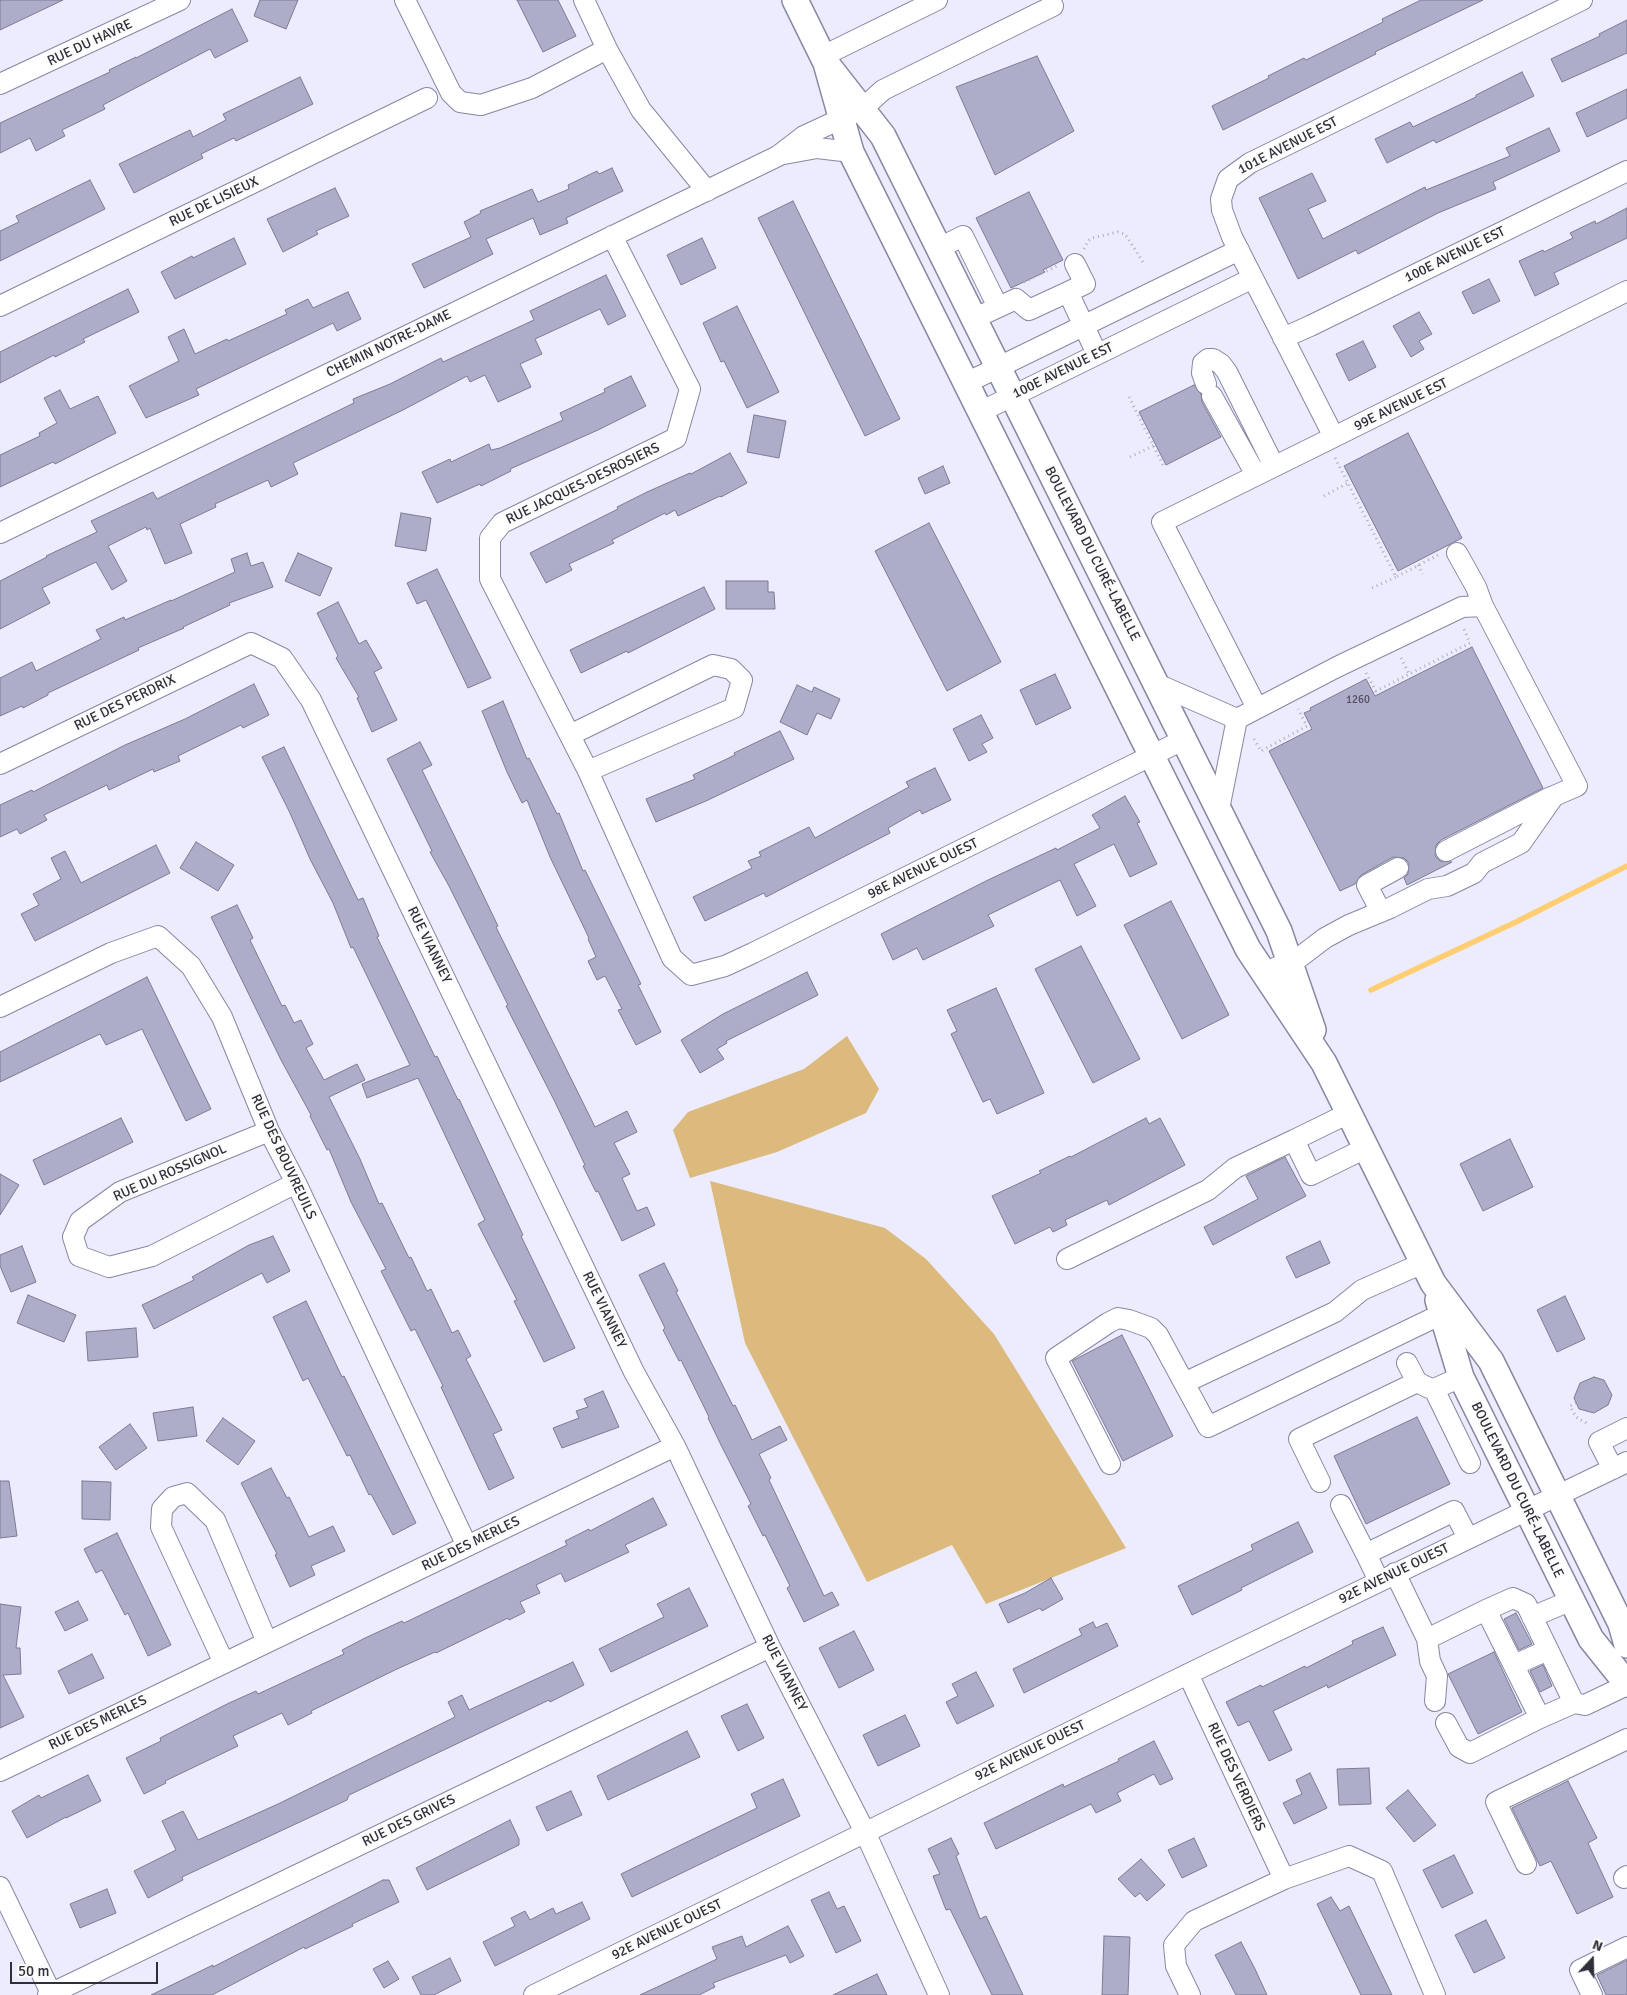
<!DOCTYPE html>
<meta charset="utf-8">
<style>
body{margin:0}
#map{position:relative;width:1627px;height:1995px;overflow:hidden;background:#ececfe;font-family:Signika,sans-serif}
canvas{display:block}
.north{position:absolute;left:1567px;top:1935px;width:50px;height:50px;-webkit-text-stroke:4px #fbfbfb;paint-order:stroke;rotate:21deg;font-size:14px;font-weight:700;line-height:20px;text-align:center;color:#2f2f3a}
.north::after{content:'';display:block;margin:auto;width:18px;height:22px;background:#2f2f3a;clip-path:polygon(50% 0,100% 100%,50% 72%,0 100%)}
.scale{position:absolute;left:10px;top:1962px;width:148px;height:22px;box-sizing:border-box;border:2px solid #2f2f3a;border-top:0;padding-left:6px;font-size:15px;line-height:18px;white-space:nowrap;color:#2f2f3a;-webkit-text-stroke:4px #fbfbfb;paint-order:stroke}
</style>
<div id="map">
<canvas width="1627" height="1995"></canvas>
<div class="north">N</div>
<div class="scale">50 m</div>
</div>
<script>
const context = document.querySelector('canvas').getContext('2d');
context.lineJoin = 'round';
function fillPath(path, color) { context.fillStyle = color; context.fill(path, 'evenodd'); }
const shape = rows => new Path2D(rows.map(r => 'M' + r).join(''));
function strokePath(path, color, width, dash) { context.strokeStyle = color; context.lineWidth = width; context.lineCap = dash ? 'butt' : 'round'; context.setLineDash(dash || []); context.stroke(path); }
function label(font, color, halo, rows, align = 'center') {
  context.font = font + ' Signika,sans-serif'; context.lineWidth = 4.5; context.setLineDash([]); context.textBaseline = 'middle'; context.strokeStyle = halo; context.fillStyle = color; for (const [text, x, y, turn = 0] of rows) {
    context.save(); context.translate(x, y); context.rotate((+turn || 0) * Math.PI / 180); context.textAlign = isNaN(turn) ? turn : align; if (halo) context.strokeText(text, 0, 0); context.fillText(text, 0, 0); context.restore();
  }
}
const green = shape([
 [847,1036,879,1089,866,1113,777,1152,690,1178,673,1130,688,1112,804,1069],
 [710,1181,885,1228,926,1259,994,1334,1126,1548,986,1604,952,1545,867,1582,745,1343]
]);
const stream = shape([
 [1371,990,1516,922,1627,866]
]);
const building = shape([
 [0,0,63,0,0,30,0,0],
 [260,0,298,0,286,29,254,16,260,0],
 [517,0,558,0,576,36,543,52,517,0],
 [1421,0,1483,0,1375,52,1376,54,1223,130,1212,106,1269,78,1268,76,1304,58,1306,60,1383,22,1382,19,1421,0],
 [232,9,248,41,215,58,210,49,103,105,105,109,62,130,65,136,36,151,30,138,0,153,0,123,110,72,109,70,136,57,136,58,232,9],
 [1627,20,1627,53,1562,82,1551,59,1600,36,1599,34,1627,20],
 [1037,56,1074,131,995,175,956,87,1037,56],
 [1522,72,1534,96,1436,143,1434,140,1387,163,1375,139,1410,122,1413,127,1476,97,1476,95,1522,72],
 [300,77,313,104,236,141,234,138,201,154,203,158,134,193,119,164,190,130,193,137,226,120,223,114,300,77],
 [1627,89,1627,118,1587,137,1576,113,1627,89],
 [1549,128,1560,151,1493,182,1496,189,1438,213,1358,254,1356,250,1298,279,1259,198,1312,173,1326,201,1308,209,1323,239,1425,187,1426,190,1510,156,1506,148,1549,128],
 [612,168,623,191,566,218,568,223,540,235,533,218,486,239,493,254,424,288,412,264,471,237,464,222,481,213,480,211,532,189,538,202,569,189,568,185,597,171,599,174,612,168],
 [90,180,105,209,0,261,0,231,19,222,16,216,90,180],
 [335,188,349,216,316,231,318,234,283,252,267,219,335,188],
 [1029,192,1063,260,1043,270,1045,272,1011,288,976,218,1029,192],
 [793,201,900,419,865,436,758,218,793,201],
 [1627,208,1627,238,1554,273,1559,284,1535,296,1519,261,1543,250,1544,252,1573,238,1570,233,1595,221,1596,224,1627,208],
 [234,238,246,264,175,299,161,272,192,256,193,258,234,238],
 [702,238,716,268,681,285,667,255,702,238],
 [606,275,626,316,608,325,600,309,535,339,542,354,520,364,531,387,498,402,485,375,470,382,467,376,403,410,293,463,298,474,271,487,268,480,215,504,216,507,180,524,192,553,165,564,150,528,147,530,146,527,108,546,127,581,112,590,96,562,42,588,50,603,0,629,0,581,47,557,46,556,97,532,91,521,153,492,157,499,354,403,353,399,390,384,441,358,443,362,534,320,530,311,606,275],
 [1489,279,1500,301,1473,314,1462,292,1489,279],
 [128,289,139,312,83,339,85,342,55,357,54,355,0,383,0,352,128,289],
 [348,292,361,319,337,331,333,323,196,389,199,395,146,418,129,386,179,361,168,337,184,329,195,354,227,339,228,341,287,314,285,310,308,299,313,308,348,292],
 [737,306,779,392,747,408,724,361,721,362,703,323,737,306],
 [1419,312,1432,334,1419,341,1424,349,1411,357,1393,326,1419,312],
 [1363,341,1376,367,1349,381,1336,354,1363,341],
 [631,376,646,406,598,430,510,469,511,471,481,486,480,484,437,503,422,472,450,459,451,462,489,444,491,450,500,448,563,420,560,413,605,392,604,389,631,376],
 [1194,385,1201,394,1202,402,1221,437,1166,465,1139,412,1194,385],
 [60,390,70,409,98,396,116,433,55,464,53,462,0,487,0,455,40,436,39,433,57,423,44,398,60,390],
 [754,415,786,421,779,458,747,452,754,415],
 [1408,433,1462,538,1398,571,1344,466,1408,433],
 [730,453,747,483,721,497,720,496,678,516,675,510,666,515,665,513,612,540,614,543,569,564,572,570,546,583,530,553,618,509,617,507,647,492,690,473,691,474,730,453],
 [943,466,950,483,925,494,918,478,943,466],
 [401,513,431,518,426,551,395,546,401,513],
 [929,523,1001,662,947,691,875,551,929,523],
 [247,553,251,566,263,562,273,587,229,603,230,605,183,627,184,628,138,648,139,650,48,693,48,695,23,708,22,706,0,716,0,678,32,662,36,671,101,639,96,630,124,617,125,620,171,600,171,601,235,572,231,559,247,553],
 [298,553,332,568,320,596,285,581,298,553],
 [437,569,491,678,468,688,426,600,417,604,407,583,437,569],
 [726,581,768,581,768,592,774,592,775,609,726,609,726,581],
 [704,587,715,609,628,653,627,651,581,673,570,650,704,587],
 [338,602,359,644,366,640,382,668,374,672,397,720,372,732,357,698,359,697,336,658,338,656,317,613,338,602],
 [1472,647,1543,788,1441,840,1436,845,1435,856,1440,861,1452,862,1407,885,1404,878,1408,874,1409,863,1404,858,1393,857,1361,875,1355,884,1340,891,1269,751,1312,729,1304,713,1311,710,1310,708,1366,679,1375,696,1472,647],
 [1055,674,1071,708,1036,725,1020,690,1055,674],
 [254,684,269,715,243,728,241,725,178,756,180,761,154,772,153,769,109,790,107,785,44,815,47,820,20,834,17,829,0,837,0,805,32,790,33,792,125,745,185,719,254,684],
 [797,685,812,692,814,687,840,699,831,719,817,713,807,735,780,722,797,685],
 [503,701,527,759,529,758,557,814,559,813,583,871,585,870,641,984,638,985,661,1032,636,1045,618,1010,622,1009,605,976,597,980,588,961,596,957,588,939,589,938,550,857,527,800,522,803,507,772,482,711,503,701],
 [981,715,993,738,982,744,987,752,969,761,953,729,981,715],
 [780,731,794,759,706,801,656,822,646,799,695,779,693,775,735,755,734,753,780,731],
 [420,742,432,765,422,770,473,874,498,926,496,927,595,1127,627,1111,637,1132,614,1143,630,1174,622,1178,637,1211,647,1207,655,1225,622,1241,598,1191,596,1192,583,1166,585,1165,554,1100,506,1006,508,1005,449,886,430,852,432,851,387,759,420,742],
 [284,747,358,900,363,898,379,936,377,937,435,1057,437,1056,458,1100,459,1099,523,1235,521,1236,575,1348,544,1362,514,1301,517,1300,478,1224,485,1220,418,1078,367,1098,362,1084,410,1065,353,947,351,948,333,903,310,859,290,813,262,757,284,747],
 [935,768,951,800,922,814,920,810,888,828,890,833,766,897,764,893,705,921,693,897,752,868,748,861,761,856,759,852,809,827,815,838,909,787,906,782,935,768],
 [1125,796,1140,822,1137,823,1157,864,1130,877,1114,844,1074,864,1096,906,1077,916,1060,880,988,915,994,926,923,960,917,948,893,960,881,934,988,880,1056,848,1057,850,1100,828,1092,815,1125,796],
 [196,842,234,865,218,891,180,868,196,842],
 [156,845,170,873,35,941,21,914,39,905,33,894,61,879,51,858,65,851,81,883,156,845],
 [1171,901,1229,1015,1182,1039,1124,925,1171,901],
 [237,905,253,938,250,940,282,1006,285,1005,294,1023,301,1020,313,1044,306,1048,324,1080,357,1064,365,1080,329,1097,360,1159,379,1204,382,1203,409,1258,411,1257,427,1291,431,1289,452,1333,458,1330,471,1356,466,1359,502,1430,493,1434,514,1478,489,1490,441,1387,443,1386,415,1329,411,1331,381,1271,386,1269,351,1202,329,1149,327,1150,310,1116,311,1115,281,1060,211,917,237,905],
 [1081,946,1140,1059,1093,1083,1035,969,1081,946],
 [807,972,818,995,726,1041,727,1043,717,1049,724,1059,700,1073,681,1040,723,1014,807,972],
 [147,977,211,1109,186,1121,142,1029,106,1045,100,1034,0,1082,0,1052,147,977],
 [996,988,1044,1093,997,1114,990,1099,983,1102,951,1034,957,1031,947,1010,996,988],
 [121,1118,133,1142,44,1185,33,1160,121,1118],
 [1146,1118,1149,1124,1160,1118,1185,1165,1109,1205,1107,1200,1065,1220,1067,1225,1053,1232,1050,1227,1015,1244,992,1196,1041,1173,1039,1171,1070,1156,1071,1157,1146,1118],
 [1510,1139,1533,1187,1483,1211,1460,1164,1510,1139],
 [1285,1157,1306,1196,1213,1245,1204,1227,1258,1199,1246,1176,1285,1157],
 [0,1174,19,1185,0,1215,0,1174],
 [273,1236,290,1271,267,1283,262,1273,154,1329,142,1305,194,1280,192,1277,249,1245,273,1236],
 [1320,1241,1330,1263,1296,1278,1286,1257,1320,1241],
 [22,1246,36,1282,11,1292,0,1266,0,1255,22,1246],
 [664,1263,678,1291,676,1292,733,1406,735,1405,752,1440,780,1426,787,1440,759,1454,771,1478,769,1480,824,1596,832,1592,839,1605,804,1622,787,1588,790,1586,765,1535,763,1536,748,1506,751,1504,721,1445,708,1418,709,1417,681,1360,679,1361,663,1330,665,1328,639,1275,664,1263],
 [28,1295,76,1315,64,1342,17,1323,28,1295],
 [1565,1296,1585,1339,1557,1352,1537,1310,1565,1296],
 [306,1301,342,1377,344,1376,416,1523,393,1535,371,1494,369,1495,350,1455,347,1456,308,1378,303,1381,273,1317,306,1301],
 [136,1328,138,1357,88,1361,86,1332,136,1328],
 [1122,1335,1173,1436,1123,1461,1072,1361,1122,1335],
 [1594,1377,1604,1380,1612,1395,1608,1405,1594,1413,1579,1409,1574,1398,1580,1383,1594,1377],
 [603,1391,619,1427,562,1448,553,1428,579,1418,576,1411,588,1407,584,1399,603,1391],
 [193,1407,197,1436,158,1441,153,1413,193,1407],
 [1417,1417,1450,1484,1366,1524,1334,1456,1417,1417],
 [223,1418,255,1441,238,1465,206,1441,223,1418],
 [130,1424,147,1448,116,1470,99,1447,130,1424],
 [271,1468,287,1498,289,1497,309,1537,333,1526,345,1551,311,1566,315,1575,290,1587,275,1555,277,1554,241,1483,271,1468],
 [0,1481,9,1481,17,1536,0,1538,0,1481],
 [82,1481,111,1482,110,1520,82,1519,82,1481],
 [653,1498,667,1525,625,1545,629,1552,565,1582,561,1573,536,1585,540,1593,520,1602,525,1612,509,1620,508,1618,436,1653,435,1652,397,1669,311,1711,312,1713,288,1725,282,1713,233,1736,238,1746,165,1781,166,1783,144,1794,126,1758,161,1741,160,1738,229,1703,256,1691,258,1694,344,1654,342,1650,365,1638,402,1621,404,1623,567,1545,565,1541,589,1529,590,1531,653,1498],
 [1298,1522,1313,1552,1241,1588,1242,1590,1192,1615,1178,1586,1253,1550,1251,1545,1298,1522],
 [117,1533,171,1645,148,1656,128,1613,125,1615,102,1570,96,1573,84,1549,117,1533],
 [1051,1578,1063,1599,1042,1611,1040,1608,1008,1623,999,1604,1025,1593,1051,1578],
 [689,1588,708,1626,611,1672,599,1649,664,1617,657,1604,689,1588],
 [78,1601,88,1620,65,1631,55,1612,78,1601],
 [0,1604,21,1607,16,1648,20,1648,21,1674,3,1675,24,1717,0,1728,0,1604],
 [1516,1613,1532,1644,1519,1650,1504,1619,1516,1613],
 [1093,1622,1096,1628,1107,1623,1118,1646,1024,1693,1013,1669,1082,1635,1079,1629,1093,1622],
 [1383,1627,1396,1655,1328,1688,1327,1685,1273,1711,1292,1750,1269,1761,1249,1721,1238,1726,1226,1702,1261,1685,1262,1687,1305,1666,1306,1668,1353,1644,1352,1641,1383,1627],
 [854,1631,874,1670,839,1688,819,1648,854,1631],
 [1494,1652,1522,1712,1478,1734,1448,1674,1494,1652],
 [92,1654,104,1678,69,1694,58,1671,92,1654],
 [573,1662,584,1685,550,1702,549,1700,349,1795,347,1800,182,1877,183,1880,148,1898,134,1871,176,1850,162,1821,183,1811,198,1840,278,1804,455,1717,448,1702,462,1695,469,1710,573,1662],
 [1543,1665,1552,1686,1540,1692,1530,1671,1543,1665],
 [976,1672,994,1706,957,1724,946,1702,958,1696,952,1684,976,1672],
 [747,1704,764,1738,738,1751,721,1716,747,1704],
 [905,1715,920,1746,878,1766,863,1735,905,1715],
 [687,1731,700,1757,608,1800,597,1776,687,1731],
 [1154,1741,1173,1779,1160,1785,1154,1774,1117,1793,1121,1801,1096,1813,1091,1804,996,1849,984,1823,1063,1784,1064,1787,1119,1761,1118,1759,1154,1741],
 [1369,1768,1371,1804,1339,1805,1337,1769,1369,1768],
 [1310,1773,1327,1808,1294,1824,1283,1803,1302,1794,1296,1780,1310,1773],
 [88,1775,101,1801,66,1818,66,1817,27,1838,12,1811,39,1795,41,1798,88,1775],
 [783,1779,800,1816,632,1897,621,1874,757,1808,751,1794,783,1779],
 [1568,1781,1597,1838,1588,1843,1613,1897,1577,1914,1551,1861,1540,1866,1512,1808,1568,1781],
 [1408,1790,1436,1825,1414,1842,1386,1808,1408,1790],
 [571,1791,582,1815,547,1831,536,1807,571,1791],
 [510,1820,519,1839,519,1845,427,1890,416,1868,510,1820],
 [951,1838,959,1854,956,1856,980,1919,986,1916,1023,1995,992,1995,950,1909,946,1910,933,1876,940,1874,928,1849,951,1838],
 [1194,1838,1207,1866,1182,1878,1168,1850,1194,1838],
 [1454,1855,1473,1893,1442,1908,1423,1870,1454,1855],
 [1141,1859,1165,1885,1147,1901,1140,1893,1135,1897,1118,1879,1141,1859],
 [383,1880,389,1880,399,1902,352,1924,353,1926,305,1949,304,1947,212,1995,151,1995,213,1965,213,1967,383,1880],
 [107,1889,116,1913,80,1928,70,1904,107,1889],
 [829,1892,837,1909,844,1906,861,1941,836,1953,811,1900,829,1892],
 [1331,1897,1340,1911,1349,1906,1392,1995,1361,1995,1317,1904,1331,1897],
 [582,1902,590,1919,495,1966,483,1942,515,1926,511,1918,525,1911,530,1920,553,1908,556,1914,582,1902],
 [1486,1920,1505,1958,1474,1973,1455,1935,1486,1920],
 [788,1926,804,1956,790,1963,786,1955,713,1983,715,1987,699,1995,640,1995,717,1959,712,1947,742,1936,746,1947,788,1926],
 [1104,1936,1130,1937,1128,1995,1102,1995,1104,1936],
 [1241,1942,1255,1969,1267,1995,1236,1995,1215,1955,1241,1942],
 [450,1958,461,1981,434,1995,421,1995,412,1977,450,1958],
 [1627,1960,1627,1995,1606,1995,1597,1975,1627,1960],
 [388,1961,399,1979,384,1988,373,1969,388,1961],
 [877,1974,887,1995,833,1995,877,1974]
]);
const path = shape([
 [1084,249,1088,241,1092,238,1118,232,1125,234,1143,262],
 [1024,282,1057,266],
 [1129,397,1163,465],
 [1130,457,1155,445],
 [1335,458,1396,577,1438,555],
 [1324,496,1348,483],
 [1418,565,1423,574],
 [1372,588,1396,577],
 [1401,658,1409,674],
 [1366,673,1376,691,1470,643,1463,627],
 [1254,739,1261,751,1307,726,1298,709],
 [1576,1403,1570,1406,1576,1417,1586,1423,1588,1426]
]);
const minor = shape([
 [405,0,451,93,460,102,481,105,532,88,607,49],
 [584,0,607,49,641,110,707,191],
 [1582,0,1250,163,1228,179,1221,199,1222,210,1232,237,1334,437,1627,291],
 [823,56,937,0],
 [0,84,180,0],
 [784,154,817,148,851,152],
 [612,236,690,389,676,438,502,523,490,538,490,579,588,771,672,958,691,975,725,966,753,953,1185,739],
 [939,248,963,236,998,307],
 [1068,292,1085,284,1075,264],
 [0,306,427,98],
 [973,319,1016,299,1029,310,1068,292,1097,354],
 [1283,338,1310,326,1627,171],
 [966,383,1239,250],
 [1206,384,1202,373,1203,363,1208,359,1213,359,1221,364,1227,372,1274,466],
 [1212,396,1256,475],
 [980,412,1253,278],
 [0,533,778,156,804,136,862,109,883,90,1053,6],
 [1457,553,1476,587,1483,606],
 [1157,684,1237,719],
 [1257,708,1162,522,1334,437],
 [570,735,713,665,731,669,742,680,734,708,588,771],
 [0,764,251,643,282,658,311,700,634,1372,675,1446,770,1647,865,1832,939,1995],
 [1219,809,1237,719,1337,667,1462,607,1483,606,1577,786,1554,796,1521,843,1482,863,1474,873,1447,886,1428,889,1390,908,1349,925,1325,938,1300,957,1264,973],
 [1446,851,1551,797],
 [1381,912,1367,885,1398,868],
 [0,1007,111,953,158,936,191,966,222,1017,269,1131,296,1183,467,1546],
 [1349,1113,1294,1140,1311,1175,1366,1148],
 [269,1131,120,1192,80,1221,73,1237,79,1256,109,1267,152,1256,296,1183],
 [1067,1259,1208,1190,1235,1168,1294,1140],
 [1407,1363,1417,1382,1429,1388],
 [1461,1377,1434,1389,1470,1463],
 [1184,1383,1335,1312,1362,1290,1423,1263],
 [1110,1464,1056,1358,1108,1323,1118,1318,1129,1320,1151,1328,1158,1335,1208,1427,1452,1309],
 [1613,1469,1599,1442,1627,1428],
 [1320,1482,1299,1439,1417,1382],
 [1341,1505,1366,1554],
 [1395,1573,1427,1639,1486,1610,1540,1718,1574,1703,1585,1705,1627,1685],
 [1379,1581,1366,1554,1454,1511,1468,1538],
 [1486,1610,1513,1598,1526,1604,1574,1703],
 [1532,1617,1572,1600],
 [1427,1639,1430,1661,1437,1676,1435,1701],
 [224,1663,161,1527,162,1509,173,1497,187,1493,215,1520,267,1642],
 [1514,1665,1548,1650],
 [1188,1674,1284,1879],
 [1446,1723,1459,1747,1470,1753,1540,1718],
 [0,1771,675,1446],
 [1526,1864,1496,1802,1627,1739],
 [1624,1878,1627,1876],
 [0,1887,52,1995],
 [48,1995,770,1647],
 [534,1995,1188,1674,1627,1462],
 [1190,1995,1176,1966,1174,1945,1194,1921,1284,1879,1349,1856,1382,1871,1435,1995],
 [1592,1995,1580,1970,1627,1947]
]);
const major = shape([
 [795,0,826,63,883,136,1279,931,1313,1030],
 [826,63,851,152,1248,949,1324,1063,1433,1283,1491,1361,1621,1624,1627,1645],
 [1438,1300,1461,1377,1591,1639,1627,1684]
]);
const numberNames = [
 ["1260",1358,700]
];
const streetNames = [
 ["RUE DU HAVRE",90,43,-25],
 ["101E AVENUE EST",1288,146,-27],
 ["RUE DE LISIEUX",214,202,-26],
 ["100E AVENUE EST",1455,255,-26],
 ["CHEMIN NOTRE-DAME",389,344,-26],
 ["100E AVENUE EST",1063,371,-26],
 ["99E AVENUE EST",1401,405,-26],
 ["RUE JACQUES-DESROSIERS",583,484,-26],
 ["BOULEVARD DU CURÉ-LABELLE",1092,554,63],
 ["RUE DES PERDRIX",125,703,-26],
 ["98E AVENUE OUEST",923,869,-26],
 ["RUE VIANNEY",429,945,64],
 ["RUE DES BOUVREUILS",283,1157,65],
 ["RUE DU ROSSIGNOL",170,1173,-24],
 ["RUE VIANNEY",604,1310,64],
 ["BOULEVARD DU CURÉ-LABELLE",1517,1490,64],
 ["RUE DES MERLES",471,1544,-26],
 ["92E AVENUE OUEST",1394,1574,-26],
 ["RUE VIANNEY",784,1673,63],
 ["RUE DES MERLES",98,1723,-26],
 ["92E AVENUE OUEST",1030,1751,-26],
 ["RUE DES VERDIERS",1236,1777,65],
 ["RUE DES GRIVES",409,1821,-26],
 ["92E AVENUE OUEST",667,1930,-26]
];
fillPath(green, '#dcb97c');
strokePath(stream, '#ffcd72', 5.5);
fillPath(building, '#adadc9');
strokePath(building, '#7b7b95', 1);
strokePath(minor, '#8787a2', 22);
strokePath(major, '#8787a2', 28);
strokePath(path, '#adadbd', 3, [1, 4]);
strokePath(minor, '#fff', 20);
strokePath(major, '#fff', 25);
label('11px', '#4e4e5e', null, numberNames);
label('14px', '#2f2f3a', '#fbfbfb', streetNames);
</script>
